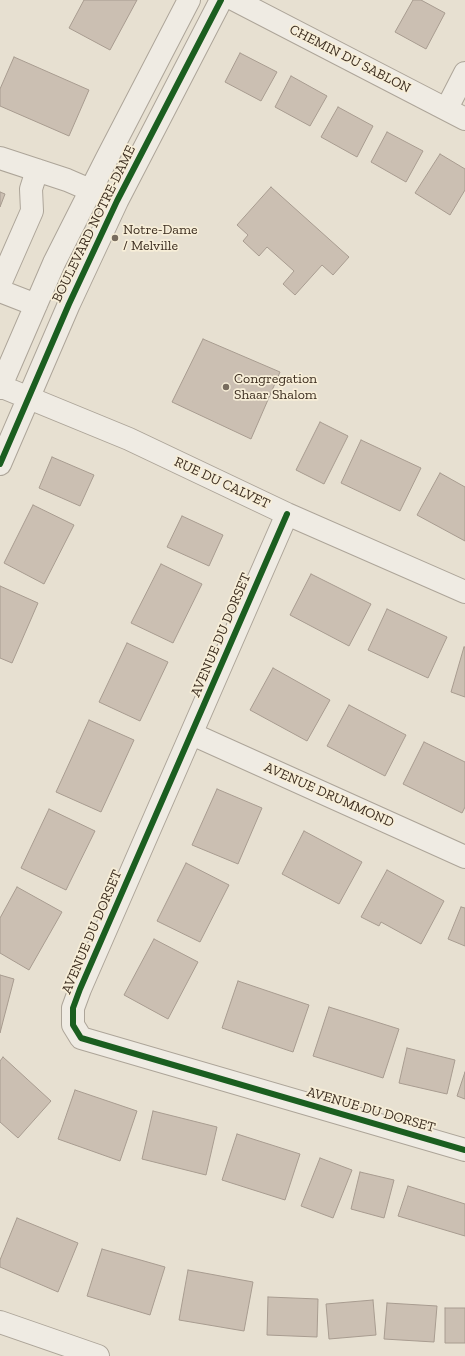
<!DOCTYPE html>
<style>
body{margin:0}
canvas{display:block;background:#e7e0d1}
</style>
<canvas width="465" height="1356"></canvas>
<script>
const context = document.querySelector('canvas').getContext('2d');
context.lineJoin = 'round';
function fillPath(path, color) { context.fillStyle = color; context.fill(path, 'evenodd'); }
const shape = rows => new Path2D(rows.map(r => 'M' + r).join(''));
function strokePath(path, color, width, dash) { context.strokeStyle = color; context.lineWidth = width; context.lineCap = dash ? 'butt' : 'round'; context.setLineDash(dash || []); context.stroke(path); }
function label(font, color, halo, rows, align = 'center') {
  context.font = font + ' "Zilla Slab",serif'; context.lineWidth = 3.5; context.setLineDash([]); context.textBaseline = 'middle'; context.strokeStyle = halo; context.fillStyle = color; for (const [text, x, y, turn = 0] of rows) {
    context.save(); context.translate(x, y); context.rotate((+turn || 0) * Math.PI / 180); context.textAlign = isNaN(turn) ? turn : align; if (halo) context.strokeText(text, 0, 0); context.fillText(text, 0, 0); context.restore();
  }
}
const building = shape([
 [84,0,137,0,110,50,69,28,84,0],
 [413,0,421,0,445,13,426,49,395,32,413,0],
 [240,53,277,72,261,101,225,82,240,53],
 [14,57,89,90,69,136,0,106,0,89,14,57],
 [291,76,327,96,310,126,275,107,291,76],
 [338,107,373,126,357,157,321,137,338,107],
 [387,132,423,151,406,182,371,162,387,132],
 [440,154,465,169,465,190,450,215,415,193,440,154],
 [271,187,349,257,333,275,322,265,295,295,283,284,294,271,267,247,259,256,243,241,248,235,237,225,271,187],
 [0,192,5,194,0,207,0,192],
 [203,339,280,372,251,439,172,402,203,339],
 [320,422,348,436,324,484,296,470,320,422],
 [361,440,421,468,400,511,341,483,361,440],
 [52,457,94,475,80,506,39,488,52,457],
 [440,473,465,487,465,541,417,515,440,473],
 [33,505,74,525,44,584,4,563,33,505],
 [182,516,223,535,209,566,167,547,182,516],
 [161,564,202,584,173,643,131,623,161,564],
 [311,574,371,604,349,646,290,615,311,574],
 [0,586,38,603,12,663,0,658,0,586],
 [387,609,447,637,428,678,368,650,387,609],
 [127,643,168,662,140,721,99,702,127,643],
 [464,647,465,647,465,697,451,692,464,647],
 [273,668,330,700,307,741,250,710,273,668],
 [349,705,406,735,385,776,327,746,349,705],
 [89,720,134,740,101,812,56,792,89,720],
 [424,742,465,762,465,807,462,813,403,784,424,742],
 [217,789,262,808,238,864,192,845,217,789],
 [49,809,95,831,66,890,21,868,49,809],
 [304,831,362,862,339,904,282,874,304,831],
 [186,863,229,885,200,942,157,921,186,863],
 [387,870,444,901,421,944,381,922,379,926,361,917,387,870],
 [17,887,62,912,29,970,0,953,0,918,17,887],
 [461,907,465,908,465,946,448,939,461,907],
 [154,939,198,962,168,1019,124,995,154,939],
 [0,975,14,979,0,1033,0,975],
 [238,981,309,1005,293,1052,222,1028,238,981],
 [329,1007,399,1029,383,1078,313,1056,329,1007],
 [407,1048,455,1060,447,1094,399,1083,407,1048],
 [3,1057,51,1101,18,1138,0,1122,0,1061,3,1057],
 [465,1072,465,1099,457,1096,465,1072],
 [75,1090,137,1111,120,1161,58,1139,75,1090],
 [153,1111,217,1127,206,1175,142,1159,153,1111],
 [237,1134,300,1154,285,1200,222,1180,237,1134],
 [320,1158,352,1170,333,1218,301,1206,320,1158],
 [360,1172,394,1180,384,1218,351,1209,360,1172],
 [408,1186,465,1204,465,1236,398,1216,408,1186],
 [17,1218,78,1243,58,1292,0,1267,0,1260,17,1218],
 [102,1249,165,1267,150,1315,87,1296,102,1249],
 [188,1270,253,1282,244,1331,179,1320,188,1270],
 [268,1297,318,1299,317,1337,267,1335,268,1297],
 [373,1300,376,1335,329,1339,326,1304,373,1300],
 [387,1303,437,1306,434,1342,384,1339,387,1303],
 [445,1308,465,1308,465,1343,445,1343,445,1308]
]);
const minor = shape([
 [235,0,465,119],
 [447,108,465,73],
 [0,158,67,180,104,196],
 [0,284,32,211,31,189,37,170],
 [0,291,36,305],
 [0,386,129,439,287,514,465,592],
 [0,388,54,263,106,160,189,0],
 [0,464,69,304,117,201,221,0],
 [287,514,80,989,73,1008,73,1025,81,1038,465,1150],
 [192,734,465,857],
 [0,1322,98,1356]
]);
const cycleway = shape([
 [0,464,69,304,117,201,221,0],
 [287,514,80,989,73,1008,73,1025,81,1038,465,1150]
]);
const markers = [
 [115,238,4,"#786c5e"],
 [226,387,4,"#786c5e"]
];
const streetNames = [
 ["CHEMIN DU SABLON",350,59,27],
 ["BOULEVARD NOTRE-DAME",94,224,-64],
 ["RUE DU CALVET",222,483,25],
 ["AVENUE DU DORSET",221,635,-67],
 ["AVENUE DRUMMOND",329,795,24],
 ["AVENUE DU DORSET",92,932,-67],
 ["AVENUE DU DORSET",371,1110,16]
];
const poiNames = [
 ["Notre-Dame",123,230],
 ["/ Melville",123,246],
 ["Congregation",234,379],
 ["Shaar Shalom",234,395]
];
fillPath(building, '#cbbfb2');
strokePath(building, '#a89c90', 1);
strokePath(minor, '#ada599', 24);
strokePath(minor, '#efebe3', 22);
strokePath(cycleway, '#1b5e20', 6);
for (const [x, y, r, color] of markers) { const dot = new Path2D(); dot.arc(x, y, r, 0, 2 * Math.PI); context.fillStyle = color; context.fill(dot); strokePath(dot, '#f7eed8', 1.5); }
label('14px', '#3d2e20', '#f7eed8', streetNames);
label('14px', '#3d2e20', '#f7eed8', poiNames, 'left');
</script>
